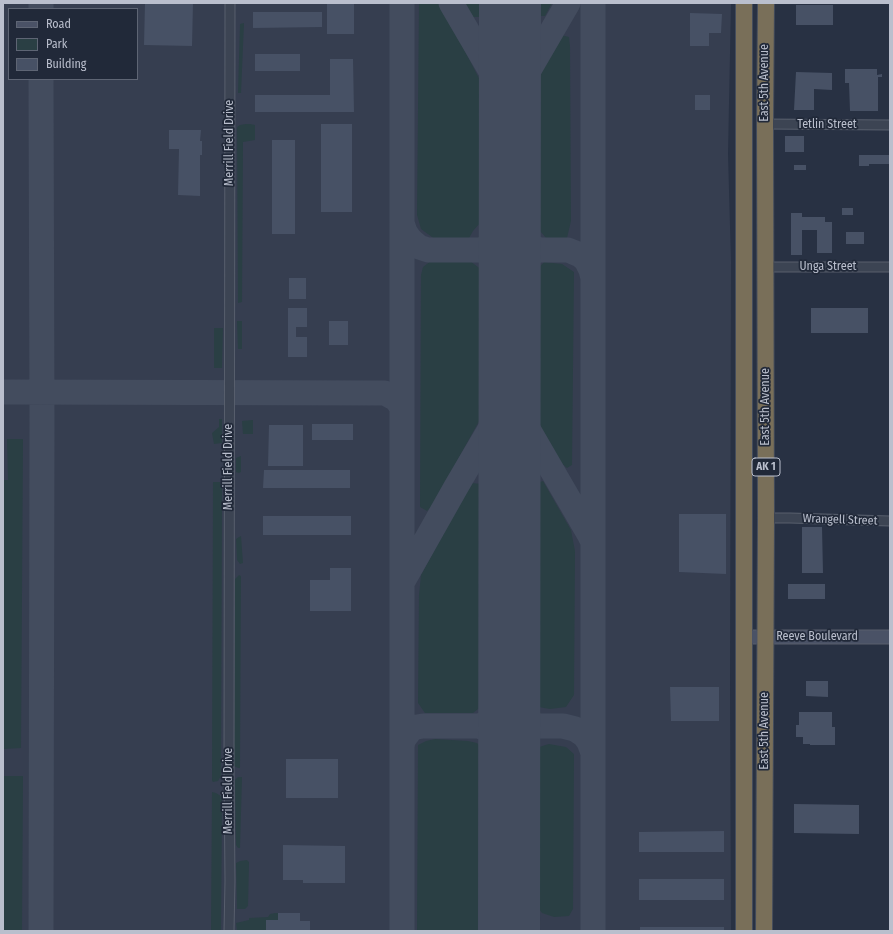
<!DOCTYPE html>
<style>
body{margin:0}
#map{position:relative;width:893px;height:934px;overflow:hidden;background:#283143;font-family:"Fira Sans Condensed",sans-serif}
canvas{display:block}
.frame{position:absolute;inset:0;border:4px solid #babfcd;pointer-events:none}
.legend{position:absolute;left:8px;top:8px;width:130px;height:72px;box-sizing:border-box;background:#212939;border:1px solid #5e6574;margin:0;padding:5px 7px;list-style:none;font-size:12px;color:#babfcd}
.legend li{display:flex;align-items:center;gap:8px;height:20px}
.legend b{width:20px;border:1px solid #5e6574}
</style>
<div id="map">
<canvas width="893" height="934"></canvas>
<div class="frame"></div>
<ul class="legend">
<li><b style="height:5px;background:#4a5266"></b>Road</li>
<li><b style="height:11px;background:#2a3f44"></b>Park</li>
<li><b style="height:11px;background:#475165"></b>Building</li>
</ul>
</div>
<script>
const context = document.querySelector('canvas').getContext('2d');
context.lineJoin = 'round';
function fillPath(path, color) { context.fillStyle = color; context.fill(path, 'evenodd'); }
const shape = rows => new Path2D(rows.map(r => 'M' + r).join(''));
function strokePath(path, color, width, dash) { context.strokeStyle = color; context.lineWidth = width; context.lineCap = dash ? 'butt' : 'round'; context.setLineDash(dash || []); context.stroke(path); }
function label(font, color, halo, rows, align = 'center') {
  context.font = font + ' "Fira Sans Condensed",sans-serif'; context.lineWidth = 3.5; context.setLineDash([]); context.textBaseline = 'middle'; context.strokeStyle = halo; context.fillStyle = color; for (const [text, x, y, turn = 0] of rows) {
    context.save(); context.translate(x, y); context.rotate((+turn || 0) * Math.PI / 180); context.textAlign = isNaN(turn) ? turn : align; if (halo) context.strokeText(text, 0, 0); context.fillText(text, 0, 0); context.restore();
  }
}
const airport = shape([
 [3,3,731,3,728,154,731,262,730,687,731,931,3,931],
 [9,9,137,9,137,79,9,79]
]);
const green = shape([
 [419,3,440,3,483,86,480,223,473,231,468,240,436,240,421,229,417,215],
 [464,3,481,3,481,12,479,17,472,17],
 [536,3,552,3,545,16,536,16],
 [244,23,241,93,238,93,240,24],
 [561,35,569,37,570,46,571,221,567,238,546,238,535,225,536,81],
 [246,124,250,124,255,125,255,140,243,142,242,302,238,303,237,127,240,125],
 [432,260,470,261,482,270,482,416,432,506,427,511,420,507,421,275,423,267],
 [544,262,562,264,574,272,572,465,567,468,560,462,537,420,534,411,535,272],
 [237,321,242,321,242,349,238,349],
 [214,328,223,328,222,368,214,368],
 [219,419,222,419,222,443,214,444,212,433,219,427],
 [253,420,253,434,243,434,242,421],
 [7,439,23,439,21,748,3,749,3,480,8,480],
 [241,456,241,472,239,473,236,472,236,458],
 [543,481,571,530,575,551,574,695,566,707,550,709,539,707,534,699,537,483],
 [213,482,220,482,222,488,221,776,218,781,213,782,212,781],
 [471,483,482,484,482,706,473,713,425,713,418,703,419,595,421,575],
 [241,536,243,563,240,564,237,560,236,539,239,537],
 [239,575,241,576,240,768,238,768,234,766,235,579],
 [435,739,468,741,477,743,486,752,483,931,417,931,418,745,426,741],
 [549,744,566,747,574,754,573,909,569,916,554,917,542,913,535,903,533,759,536,748],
 [3,776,23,776,22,931,3,931],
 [238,777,242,777,240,848,238,848,236,845,235,780],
 [212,792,216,793,221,796,222,800,221,931,211,931],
 [247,860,249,862,248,906,245,909,237,909,236,863,240,861],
 [275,913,278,913,278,920,266,921,266,931,237,931,236,923,249,920,249,918,268,917,270,914]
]);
const taxiway = shape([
 [451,3,500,87,506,102,509,121],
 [41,9,41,3],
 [510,120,513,103,518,89,568,3],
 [509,219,514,231,517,237,526,245,540,250,568,250,573,252,580,255,586,260,591,270,593,278],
 [402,223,405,232,409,238,413,242,419,247,428,250,481,250,492,245,501,237,504,233,509,219],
 [509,285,512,273,515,265,525,255,540,250],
 [510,381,517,410,589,534,592,540],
 [3,392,385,393,396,399,399,403,402,408],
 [403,581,456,487,500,412,503,405,509,380],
 [509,691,515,709,517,714,524,721,529,723,539,726,563,726,575,729,584,735,589,742,593,753],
 [478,726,490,730,499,736,505,745,509,757],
 [402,747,403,740,409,732,412,729,417,727,423,726,478,726,489,723,499,716,502,712,505,707,509,691],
 [41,931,42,420,41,79],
 [402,931,402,3],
 [593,931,593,3]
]);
const runway = shape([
 [509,931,510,3]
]);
const building = shape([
 [145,3,193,3,192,46,144,45],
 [327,3,354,3,354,34,327,34],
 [796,5,833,5,833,25,796,25],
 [253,12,322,12,322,27,253,28],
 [690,13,722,14,721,33,709,33,709,46,690,46],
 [255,54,300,54,300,71,255,71],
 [330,59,353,59,354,112,255,112,255,95,330,95],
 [845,69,877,69,877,75,882,74,882,77,878,77,878,111,850,111,849,83,845,83],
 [796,72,832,73,832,90,814,89,814,110,794,110],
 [695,95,710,95,710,110,695,110],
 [321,124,352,124,352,212,321,212],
 [169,130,201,130,200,141,202,141,202,155,200,155,200,196,178,195,179,149,169,149],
 [785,136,804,136,804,152,785,152],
 [272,140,295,140,295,234,272,234],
 [859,155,889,155,889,164,869,164,869,166,859,166],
 [794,165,806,165,806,170,794,170],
 [842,208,853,208,853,215,842,215],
 [791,213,802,213,802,217,825,217,825,222,832,222,832,253,817,253,817,230,802,230,802,255,791,255],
 [846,232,864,232,864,244,846,244],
 [289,278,306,278,306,299,289,299],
 [288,308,307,308,307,327,296,327,296,337,307,337,307,357,288,357],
 [811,308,868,308,868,333,811,333],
 [329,321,348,321,348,345,329,345],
 [312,424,353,424,353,440,312,440],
 [269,425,303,425,303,466,268,466],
 [264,470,350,470,350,488,263,488],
 [679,514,726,514,726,574,679,572],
 [263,516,351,516,351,535,263,535],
 [802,527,822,527,823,573,802,573],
 [330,568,351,568,351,611,310,611,310,580,330,580],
 [788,584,825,584,825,599,788,599],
 [806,681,828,681,828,697,806,696],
 [670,687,719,687,719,721,671,721],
 [799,712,832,712,832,727,835,727,835,745,810,745,810,744,803,744,803,737,796,737,796,725,799,725],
 [286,759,338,759,338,798,286,798],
 [794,804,859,805,859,834,794,833],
 [724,831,724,852,639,852,639,832],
 [283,845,345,846,345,883,303,883,303,880,283,880],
 [639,879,724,879,724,900,639,900],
 [278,913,300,913,300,921,310,921,310,931,266,931,266,920,278,920],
 [640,927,724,927,724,931,640,931]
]);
const street = shape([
 [765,124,890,125],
 [766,267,890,267],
 [766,518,790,518,890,521],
 [229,931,230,881,229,772,230,3]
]);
const secondary = shape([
 [745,637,890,637]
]);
const highway = shape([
 [744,3,744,931],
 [764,931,766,518,765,124,766,3]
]);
const shields = [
 [766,467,28]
];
const shieldNames = [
 ["AK 1",766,467]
];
const streetNames = [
 ["East 5th Avenue",765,83,-90],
 ["Tetlin Street",827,125],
 ["Merrill Field Drive",230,143,-90],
 ["Unga Street",828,267],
 ["East 5th Avenue",766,407,-90],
 ["Merrill Field Drive",229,467,-90],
 ["Wrangell Street",840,520,2],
 ["Reeve Boulevard",817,637],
 ["East 5th Avenue",765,731,-90],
 ["Merrill Field Drive",229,791,-90]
];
fillPath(airport, '#363e50');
fillPath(green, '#2a3f44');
strokePath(taxiway, '#434c5e', 25);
strokePath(runway, '#434c5e', 62);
fillPath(building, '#475165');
strokePath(street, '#585f6d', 11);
strokePath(secondary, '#585f6d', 15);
strokePath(highway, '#444c5b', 18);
strokePath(street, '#3c4453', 9);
strokePath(secondary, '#4a5266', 13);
strokePath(highway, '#796f59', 16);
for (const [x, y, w] of shields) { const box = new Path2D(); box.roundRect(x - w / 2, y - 9, w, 18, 3); context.fillStyle = '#212939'; context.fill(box); strokePath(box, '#babfcd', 1); }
label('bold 11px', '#babfcd', null, shieldNames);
label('12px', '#babfcd', '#212939', streetNames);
</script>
